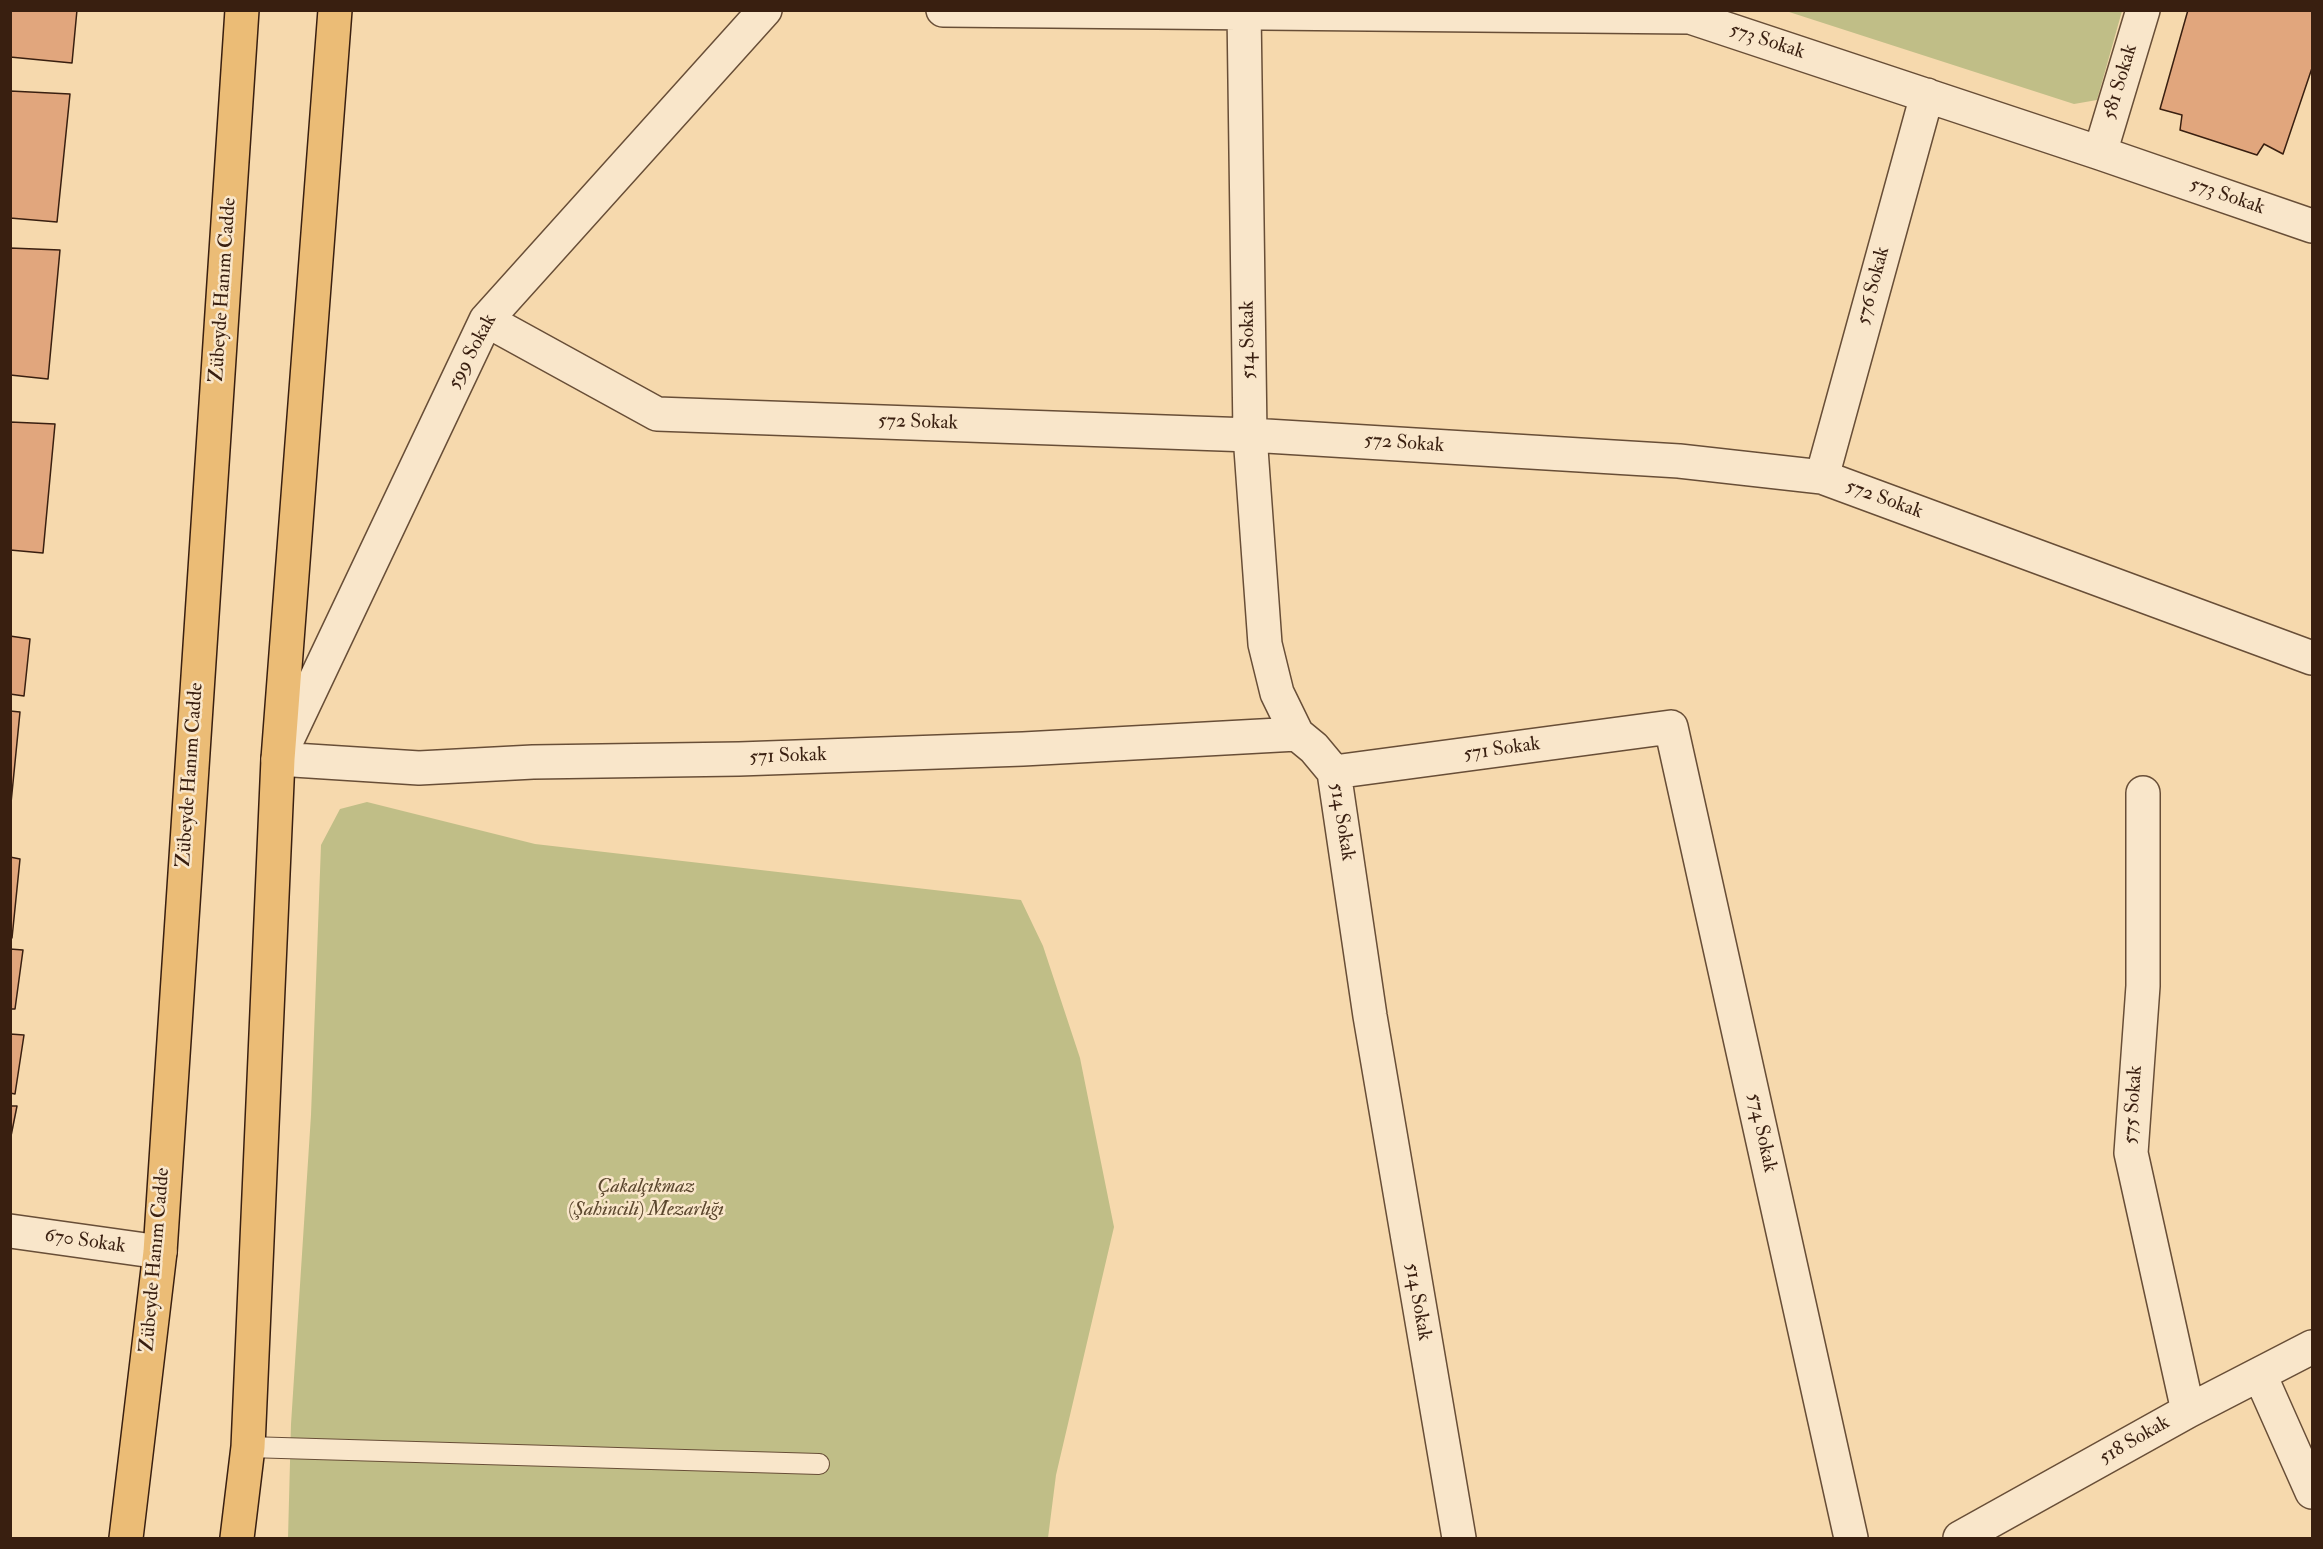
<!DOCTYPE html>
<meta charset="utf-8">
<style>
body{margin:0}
#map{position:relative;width:2323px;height:1549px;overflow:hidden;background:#f6d9ad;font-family:"IM FELL Double Pica",serif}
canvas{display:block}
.frame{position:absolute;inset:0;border:12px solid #391f10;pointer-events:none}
</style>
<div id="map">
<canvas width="2323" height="1549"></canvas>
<div class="frame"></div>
</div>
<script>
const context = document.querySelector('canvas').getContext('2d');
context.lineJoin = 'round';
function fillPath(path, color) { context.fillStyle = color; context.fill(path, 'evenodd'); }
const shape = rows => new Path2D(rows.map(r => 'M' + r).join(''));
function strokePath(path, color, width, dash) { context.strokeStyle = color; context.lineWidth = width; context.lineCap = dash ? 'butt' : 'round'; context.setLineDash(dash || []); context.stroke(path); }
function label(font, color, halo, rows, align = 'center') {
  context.font = font + ' "IM FELL Double Pica",serif'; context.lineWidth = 5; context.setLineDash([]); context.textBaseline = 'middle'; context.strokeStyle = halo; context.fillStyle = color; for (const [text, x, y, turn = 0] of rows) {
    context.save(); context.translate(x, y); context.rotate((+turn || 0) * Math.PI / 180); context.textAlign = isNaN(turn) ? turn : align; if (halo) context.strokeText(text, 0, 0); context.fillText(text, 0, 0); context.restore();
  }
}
const green = shape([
 [1786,11,2122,10,2122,11,2097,100,2074,104],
 [367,802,535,844,1021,900,1043,946,1080,1058,1114,1227,1056,1475,1048,1538,288,1538,291,1424,311,1115,321,845,340,809]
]);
const building = shape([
 [10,10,77,10,72,63,10,57,10,10],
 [2188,10,2312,10,2312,68,2283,154,2264,144,2257,155,2180,130,2182,115,2160,109,2188,10],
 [10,91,70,94,57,222,10,218,10,91],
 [10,248,60,250,48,379,10,375,10,248],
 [10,422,55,424,43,553,10,550,10,422],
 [10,636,30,639,24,696,10,694,10,636],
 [10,711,20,712,10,813,10,711],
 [10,857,20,859,12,938,10,938,10,857],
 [10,949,23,950,15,1009,10,1009,10,949],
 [10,1034,24,1035,15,1094,10,1093,10,1034],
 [10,1106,17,1106,10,1141,10,1106]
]);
const lane = shape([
 [248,1447,819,1464]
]);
const street = shape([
 [765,10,486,320,278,759,419,768,533,762,739,759,1023,749,1297,734],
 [943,10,1690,17,2100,153,2312,226],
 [1244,10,1250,435,1265,644,1277,693,1297,734,1314,748,1334,772,1370,1016,1459,1538],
 [2100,153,2143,10],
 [486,320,657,414,1250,435,1679,461,1822,477,2312,658],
 [1822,477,1927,95],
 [1334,772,1671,727,1851,1538],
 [2143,793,2143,986,2131,1153,2188,1411],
 [10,1231,160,1252],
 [2260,1375,2312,1492],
 [1960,1538,2188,1411,2312,1347]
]);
const highway = shape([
 [126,1538,160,1252,242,10],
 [237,1538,248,1447,278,759,335,10]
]);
const streetNames = [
 ["573 Sokak",1767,42,18],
 ["581 Sokak",2121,82,-73],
 ["573 Sokak",2227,197,19],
 ["576 Sokak",1874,286,-75],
 ["Zübeyde Hanım Cadde",224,290,-86],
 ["514 Sokak",1249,340,-91],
 ["599 Sokak",473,352,-62],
 ["572 Sokak",918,423,2],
 ["572 Sokak",1404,444,4],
 ["572 Sokak",1884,500,20],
 ["571 Sokak",1502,750,-8],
 ["571 Sokak",788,757,-2],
 ["Zübeyde Hanım Cadde",191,775,-86],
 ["514 Sokak",1341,822,81],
 ["575 Sokak",2134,1105,-86],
 ["574 Sokak",1761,1133,78],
 ["670 Sokak",85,1242,8],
 ["Zübeyde Hanım Cadde",156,1260,-85],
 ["514 Sokak",1417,1302,80],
 ["518 Sokak",2135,1441,-30]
];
const parkNames = [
 ["Çakalçıkmaz",646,1188],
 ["(Şahincili) Mezarlığı",646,1211]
];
fillPath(green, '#c0be87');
fillPath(building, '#e1a67d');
strokePath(building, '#391f10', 1.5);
strokePath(lane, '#684e37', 22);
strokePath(street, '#684e37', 36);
strokePath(highway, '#391f10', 36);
strokePath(lane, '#f9e6ca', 20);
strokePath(street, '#f9e6ca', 33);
strokePath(highway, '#ebbc76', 33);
label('20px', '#391f10', '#f9e6ca', streetNames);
label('italic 20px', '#5b472e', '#f9e6ca', parkNames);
</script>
